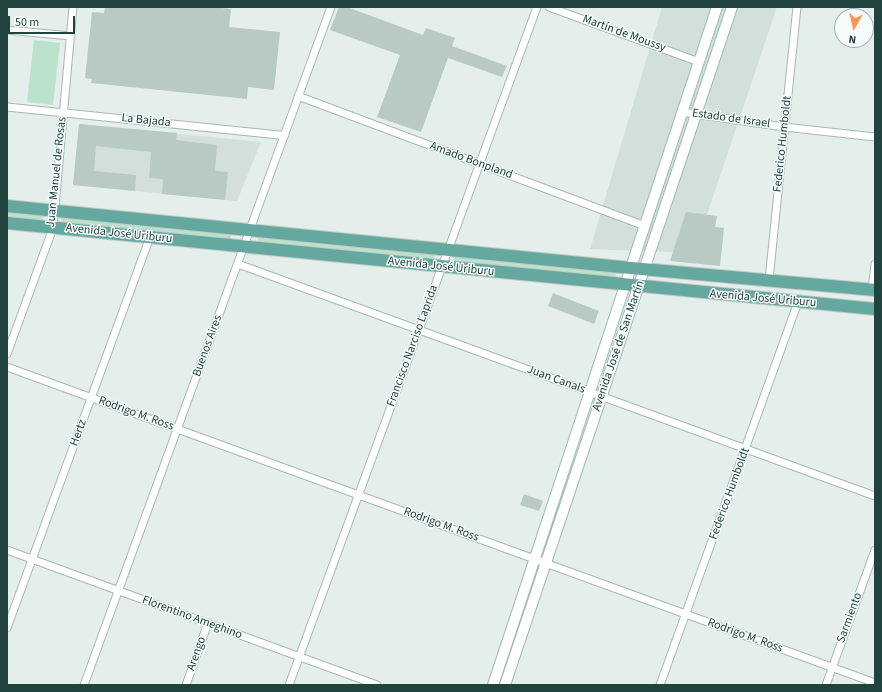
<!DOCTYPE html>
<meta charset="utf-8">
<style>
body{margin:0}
#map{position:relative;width:882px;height:692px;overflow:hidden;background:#e4efeb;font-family:"Source Sans 3",sans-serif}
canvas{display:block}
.frame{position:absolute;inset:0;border:8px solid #21433e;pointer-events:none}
.north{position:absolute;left:834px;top:8px;width:40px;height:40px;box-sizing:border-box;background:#f5fbf9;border:1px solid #a0b1ae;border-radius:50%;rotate:188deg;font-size:11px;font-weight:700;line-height:16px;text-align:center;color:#21433e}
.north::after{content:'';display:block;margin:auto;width:14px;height:18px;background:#fe9553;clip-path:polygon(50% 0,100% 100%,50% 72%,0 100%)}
.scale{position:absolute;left:8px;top:16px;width:67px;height:18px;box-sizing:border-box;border:2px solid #21433e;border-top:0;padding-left:5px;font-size:12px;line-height:14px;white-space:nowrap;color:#21433e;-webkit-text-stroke:3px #f5fbf9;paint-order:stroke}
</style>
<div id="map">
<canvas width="882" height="692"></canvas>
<div class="frame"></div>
<div class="north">N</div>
<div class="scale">50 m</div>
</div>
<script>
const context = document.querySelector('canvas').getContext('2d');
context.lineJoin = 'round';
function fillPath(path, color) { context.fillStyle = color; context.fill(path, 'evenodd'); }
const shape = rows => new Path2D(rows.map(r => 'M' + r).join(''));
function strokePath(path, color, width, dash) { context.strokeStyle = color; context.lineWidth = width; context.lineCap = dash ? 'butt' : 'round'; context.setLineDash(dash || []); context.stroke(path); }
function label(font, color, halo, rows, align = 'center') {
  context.font = font + ' "Source Sans 3",sans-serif'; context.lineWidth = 3; context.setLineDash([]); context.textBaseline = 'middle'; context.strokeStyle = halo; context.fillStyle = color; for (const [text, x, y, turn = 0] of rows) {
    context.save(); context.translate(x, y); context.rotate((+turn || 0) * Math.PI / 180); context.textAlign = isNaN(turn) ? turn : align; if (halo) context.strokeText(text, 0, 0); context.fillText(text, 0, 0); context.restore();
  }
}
const built = shape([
 [662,7,777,7,694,253,590,249],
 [79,124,261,142,237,201,73,185]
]);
const green = shape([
 [34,40,60,43,53,105,27,102],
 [7,210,43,214,43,220,37,222,7,219],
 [64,217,231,234,231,238,229,240,63,223,61,221,61,218],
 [261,236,432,252,435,255,433,260,258,242,258,239],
 [455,256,615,272,616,274,615,278,453,262]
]);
const building = shape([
 [105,7,212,7,231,9,229,27,280,32,274,90,248,87,247,99,91,83,92,79,85,78,92,12,104,13],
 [339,7,347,7,423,35,426,28,455,38,452,46,507,66,502,77,448,58,421,132,377,117,400,55,330,30],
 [79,124,177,133,176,140,217,145,215,171,228,172,225,200,162,194,163,179,149,178,151,152,96,146,94,171,136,175,135,191,73,185],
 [686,212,717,216,715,227,724,228,720,266,670,261],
 [553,293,599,311,594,324,548,306],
 [524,494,543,501,539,511,520,505]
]);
const minor = shape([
 [549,7,699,62],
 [7,30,71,36],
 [298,96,645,226],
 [7,107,279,135,285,135],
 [682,112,784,127,875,137],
 [238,264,875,496],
 [769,280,797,7],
 [872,290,875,264],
 [7,354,53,228,73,7],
 [7,367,875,683],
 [7,550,377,685],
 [7,628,150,237],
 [84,685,331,7],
 [186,685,208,623],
 [289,685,537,7],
 [660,685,798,302],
 [826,685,875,550]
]);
const secondary = shape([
 [493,685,717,7],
 [505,685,732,7]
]);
const primary = shape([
 [7,206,631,268,875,290],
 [7,223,875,309]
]);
const streetNames = [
 ["Martín de Moussy",624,34,20],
 ["Estado de Israel",731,119,8],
 ["La Bajada",146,121,6],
 ["Federico Humboldt",783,144,-84],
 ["Amado Bonpland",471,161,20],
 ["Juan Manuel de Rosas",57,172,-84],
 ["Avenida José Uriburu",119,234,6],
 ["Avenida José Uriburu",441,267,6],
 ["Avenida José Uriburu",763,299,5],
 ["Buenos Aires",208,346,-70],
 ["Francisco Narciso Laprida",413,346,-70],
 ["Avenida José de San Martín",619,346,-71],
 ["Juan Canals",556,380,20],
 ["Rodrigo M. Ross",136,414,20],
 ["Hertz",79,433,-70],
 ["Federico Humboldt",730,494,-70],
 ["Rodrigo M. Ross",441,525,20],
 ["Florentino Ameghino",192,618,20],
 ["Sarmiento",850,618,-70],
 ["Rodrigo M. Ross",745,636,20],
 ["Arengo",197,654,-71]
];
fillPath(built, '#d2dfdb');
fillPath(green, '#bbe2cb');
fillPath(building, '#b9cac5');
strokePath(minor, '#a6b8b4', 9);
strokePath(secondary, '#a1bcb6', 12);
strokePath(primary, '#c1cac9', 14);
strokePath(minor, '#fff', 7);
strokePath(secondary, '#fff', 10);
strokePath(primary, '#65a8a0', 12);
label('12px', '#21433e', '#f5fbf9', streetNames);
</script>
